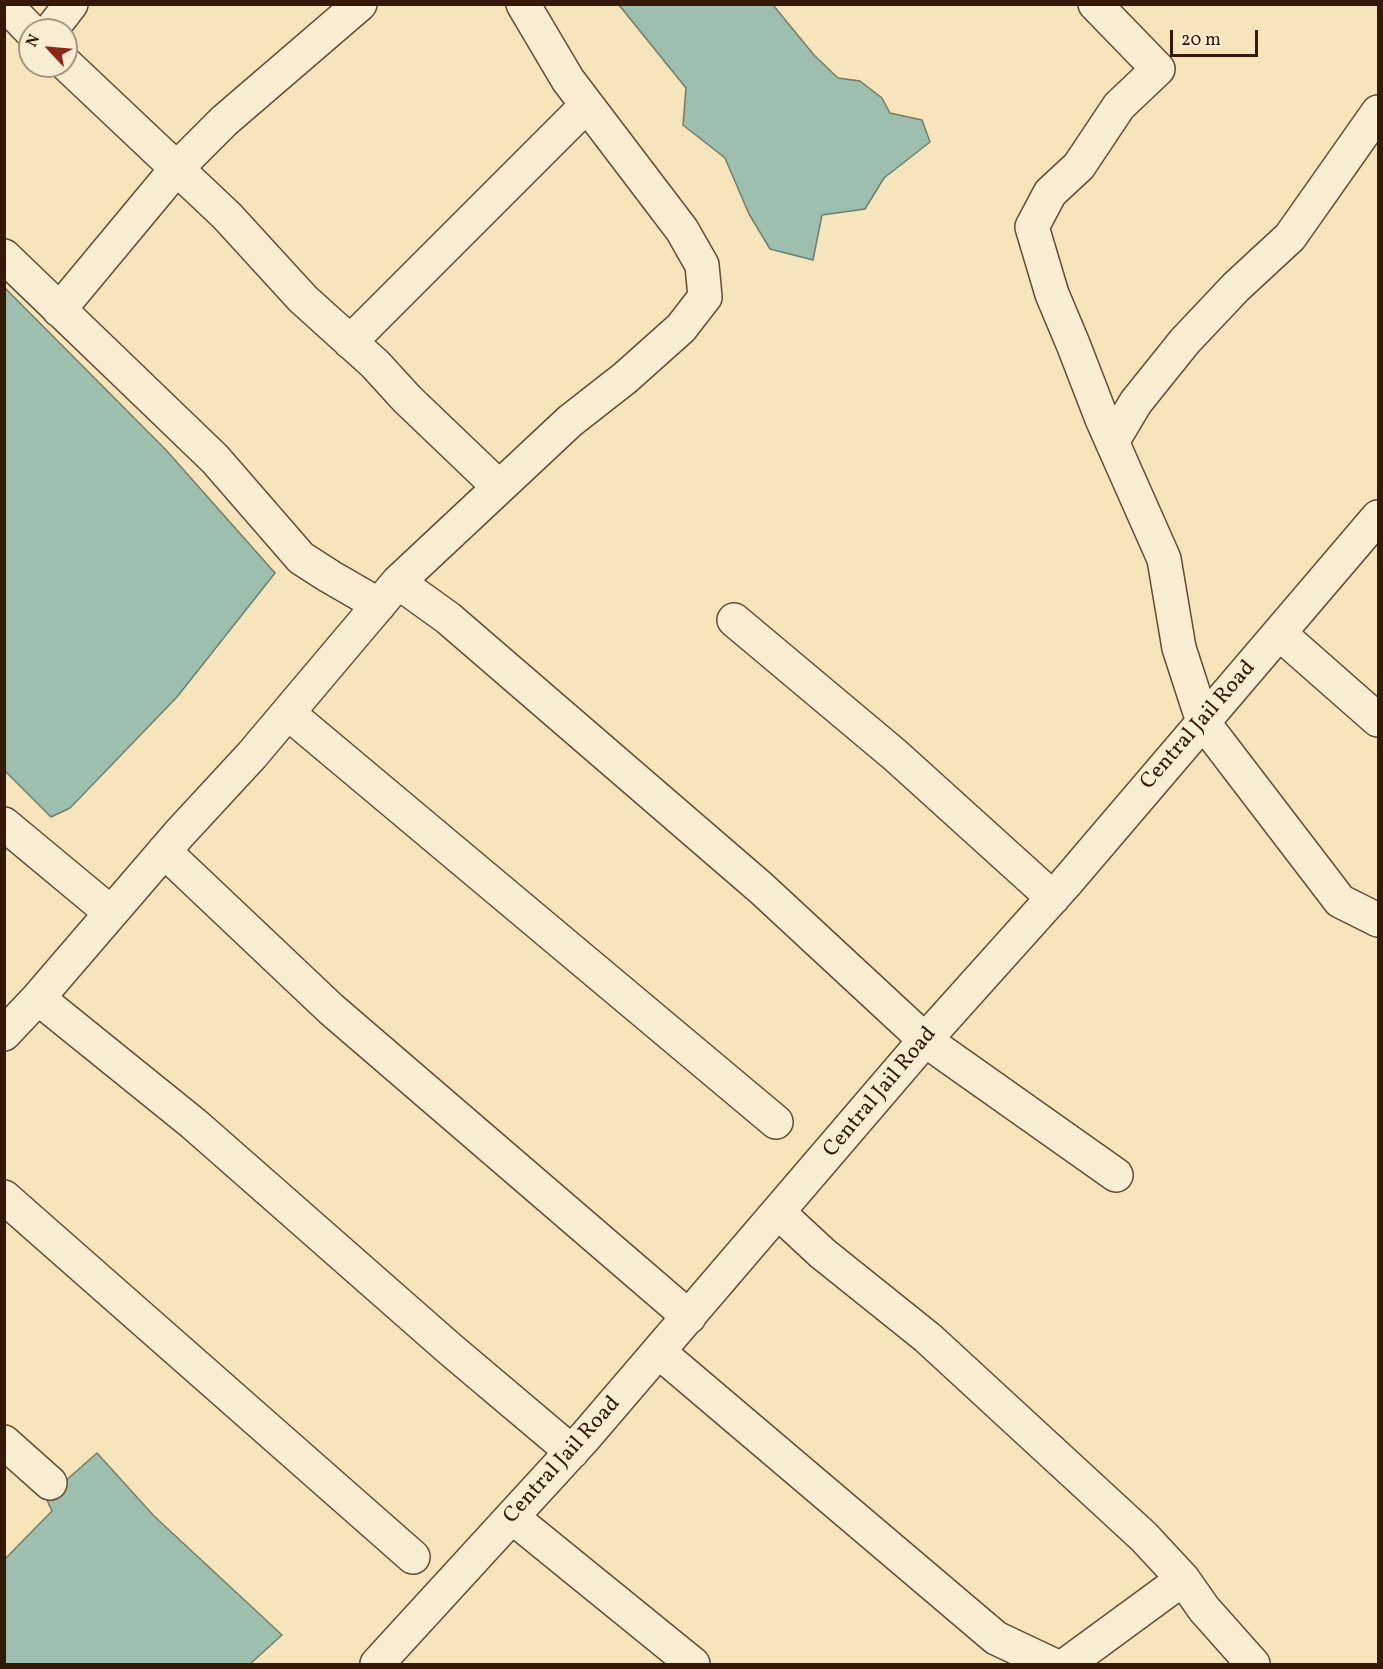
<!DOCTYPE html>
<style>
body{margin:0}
#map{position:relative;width:1383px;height:1669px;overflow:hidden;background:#f6e4ba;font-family:Vollkorn,serif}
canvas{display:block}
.frame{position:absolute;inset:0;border:6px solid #341808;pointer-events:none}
.north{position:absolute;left:18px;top:18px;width:60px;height:60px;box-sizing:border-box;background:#f9edd2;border:2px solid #aa9881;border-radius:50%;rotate:296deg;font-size:16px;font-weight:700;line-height:24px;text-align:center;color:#341808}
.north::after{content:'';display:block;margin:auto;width:21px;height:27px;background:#8f2418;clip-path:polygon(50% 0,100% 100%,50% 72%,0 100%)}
.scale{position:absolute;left:1170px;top:30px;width:88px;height:27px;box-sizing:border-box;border:3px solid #341808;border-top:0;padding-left:8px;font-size:18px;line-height:21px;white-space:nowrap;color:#341808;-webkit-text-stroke:4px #f9edd2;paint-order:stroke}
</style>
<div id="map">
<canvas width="1383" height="1669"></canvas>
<div class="frame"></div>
<div class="north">N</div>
<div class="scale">20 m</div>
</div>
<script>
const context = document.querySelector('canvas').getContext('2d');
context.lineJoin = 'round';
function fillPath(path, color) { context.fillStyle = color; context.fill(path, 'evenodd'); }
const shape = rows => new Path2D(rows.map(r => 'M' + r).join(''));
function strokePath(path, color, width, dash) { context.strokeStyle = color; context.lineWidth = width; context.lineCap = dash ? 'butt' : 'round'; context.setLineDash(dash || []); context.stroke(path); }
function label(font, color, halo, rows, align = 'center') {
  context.font = font + ' Vollkorn,serif'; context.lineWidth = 4.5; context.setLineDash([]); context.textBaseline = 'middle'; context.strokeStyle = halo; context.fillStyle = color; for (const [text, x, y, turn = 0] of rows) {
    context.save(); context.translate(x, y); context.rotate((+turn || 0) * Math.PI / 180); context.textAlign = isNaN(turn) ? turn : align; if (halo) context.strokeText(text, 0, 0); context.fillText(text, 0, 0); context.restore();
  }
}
const water = shape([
 [619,5,773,5,814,55,838,78,860,81,882,98,890,113,922,120,930,142,884,178,865,209,822,215,813,260,770,249,749,214,725,158,683,125,686,88,619,5],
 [4,287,166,450,275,573,177,697,70,808,51,817,5,771,4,287],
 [97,1453,154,1516,282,1635,250,1664,5,1664,4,1560,52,1511,46,1498,97,1453]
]);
const street = shape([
 [5,4,30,30],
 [1095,4,1158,69,1119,106,1079,166,1050,193,1032,227,1052,294,1073,344,1102,419,1164,559,1179,648,1203,722,1340,901,1378,920],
 [51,30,71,4],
 [66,64,227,216,303,299,375,364,407,399,499,487],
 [4,256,215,459,301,558,329,576,379,605],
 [59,310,177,168,224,121,360,4],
 [350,342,587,105],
 [1112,442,1136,402,1185,341,1236,287,1290,237,1378,112],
 [398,582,448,618,761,888,925,1040,1116,1175],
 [734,620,895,755,1053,898],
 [1279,633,1378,720],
 [288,713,776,1122],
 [4,824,110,912],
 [164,851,331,1009,689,1317],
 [38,998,194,1124,450,1349,572,1452],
 [4,1034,38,998,179,834,252,755,398,582,570,421,625,378,681,328,705,297,702,265,682,230,568,80,523,4],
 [4,1197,413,1557],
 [779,1213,822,1253,928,1338,1144,1537,1183,1579,1204,1609,1253,1664],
 [659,1352,996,1638,1051,1664],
 [4,1442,50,1483],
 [512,1517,693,1664],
 [377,1664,585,1437,925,1040,1065,884,1378,517],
 [1067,1664,1183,1579]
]);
const streetNames = [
 ["Central Jail Road",1199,726,-49],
 ["Central Jail Road",881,1093,-50],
 ["Central Jail Road",563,1461,-48]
];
fillPath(water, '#9dbfad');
strokePath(water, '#737c6b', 1.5);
strokePath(street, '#644b34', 36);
strokePath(street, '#f9edd2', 33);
label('22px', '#341808', '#f9edd2', streetNames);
</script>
